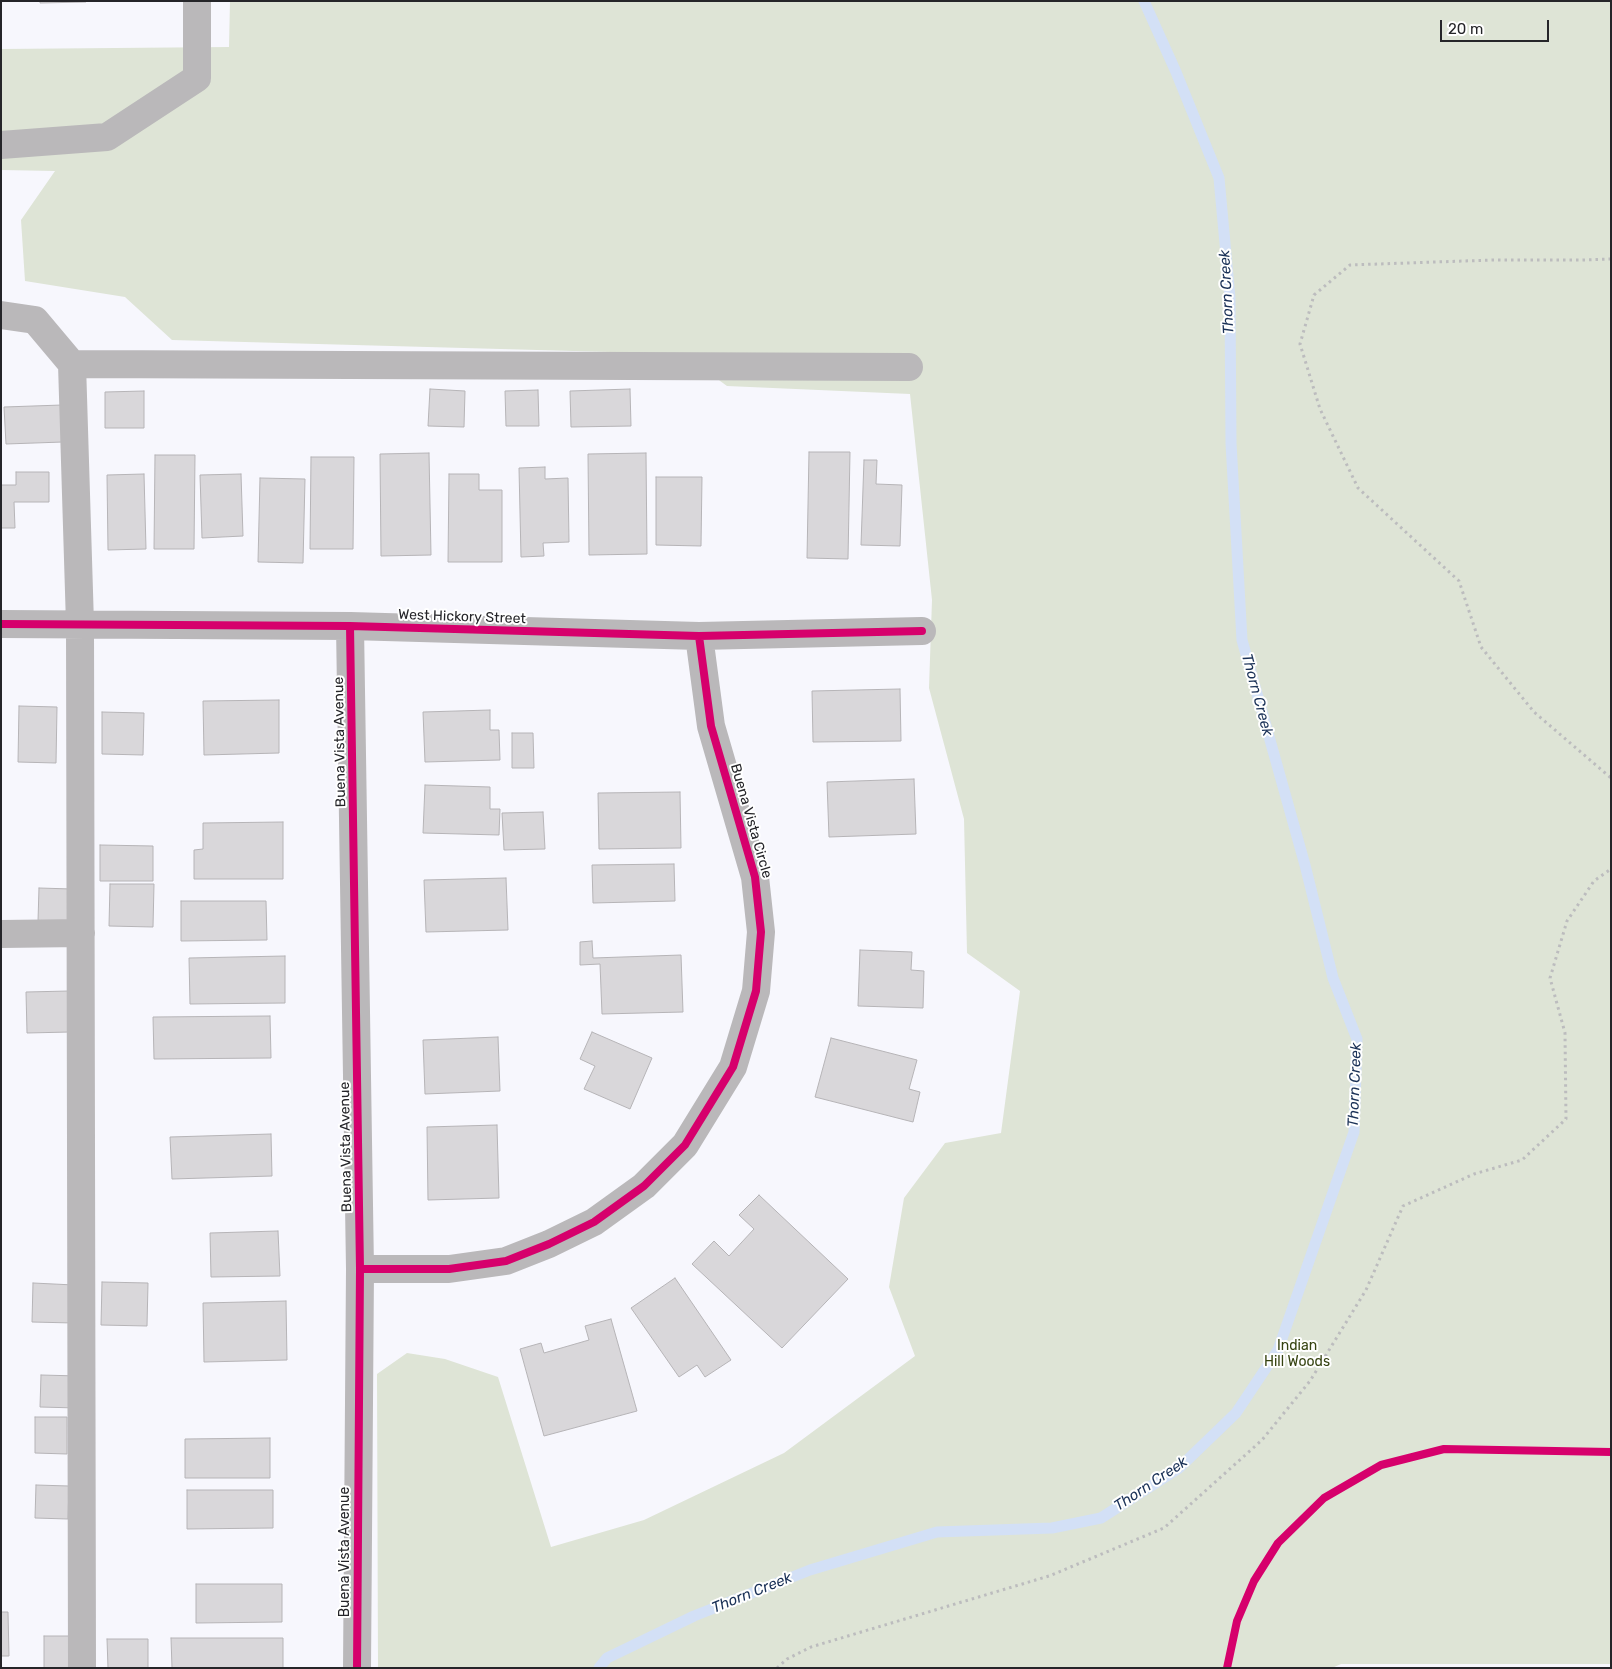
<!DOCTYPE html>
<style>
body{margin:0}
#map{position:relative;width:1612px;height:1669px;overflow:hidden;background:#f7f7fd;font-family:Rubik,sans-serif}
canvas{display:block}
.frame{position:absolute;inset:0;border:2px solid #252529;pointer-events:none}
.scale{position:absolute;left:1440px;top:20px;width:109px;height:22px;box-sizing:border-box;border:2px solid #252529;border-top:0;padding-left:6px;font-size:15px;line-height:18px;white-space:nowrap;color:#252529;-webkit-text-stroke:4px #fff;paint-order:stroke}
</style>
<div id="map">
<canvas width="1612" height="1669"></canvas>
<div class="frame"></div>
<div class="scale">20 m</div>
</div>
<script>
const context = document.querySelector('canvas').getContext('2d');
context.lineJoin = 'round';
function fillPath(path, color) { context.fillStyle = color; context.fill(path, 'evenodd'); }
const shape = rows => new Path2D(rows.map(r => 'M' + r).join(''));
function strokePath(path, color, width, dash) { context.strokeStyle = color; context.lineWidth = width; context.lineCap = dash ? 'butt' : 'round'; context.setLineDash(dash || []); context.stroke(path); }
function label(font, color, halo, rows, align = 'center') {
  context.font = font + ' Rubik,sans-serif'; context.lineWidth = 4; context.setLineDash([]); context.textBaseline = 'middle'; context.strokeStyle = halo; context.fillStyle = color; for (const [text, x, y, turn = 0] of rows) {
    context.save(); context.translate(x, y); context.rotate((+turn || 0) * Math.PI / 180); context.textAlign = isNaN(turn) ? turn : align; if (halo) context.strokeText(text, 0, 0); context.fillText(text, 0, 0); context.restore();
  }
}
const green = shape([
 [230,1,1611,1,1611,1664,1341,1664,1332,1668,378,1668,377,1374,407,1353,445,1359,498,1377,551,1547,644,1520,784,1453,915,1356,889,1287,904,1198,945,1143,1001,1133,1020,991,967,953,964,819,929,688,932,600,910,394,727,386,683,354,172,340,125,297,25,281,21,220,55,171,1,170,1,49,229,47]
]);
const stream = shape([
 [599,1668,607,1658,694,1616,810,1570,937,1532,1052,1528,1101,1518,1179,1468,1236,1413,1278,1350,1354,1132,1357,1039,1333,978,1305,865,1242,640,1231,443,1230,298,1219,178,1176,72,1144,1]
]);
const building = shape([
 [40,1,86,1,86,2,40,3,40,1],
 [430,389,465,391,464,427,428,426,430,389],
 [630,389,631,426,571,427,570,391,630,389],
 [538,390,539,426,506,426,505,391,538,390],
 [144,391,144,428,105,428,105,392,144,391],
 [62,405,63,442,6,444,4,407,62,405],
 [809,452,850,452,848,559,807,558,809,452],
 [429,453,431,555,381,556,380,454,429,453],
 [646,453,647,554,589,555,588,454,646,453],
 [155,455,195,455,194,549,154,549,155,455],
 [311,457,354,457,353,549,310,549,311,457],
 [864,460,877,460,876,484,902,485,900,546,861,545,864,460],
 [545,467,545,479,568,478,569,542,543,543,544,556,521,557,519,468,545,467],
 [16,472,49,472,49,502,14,502,15,528,1,528,1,485,16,485,16,472],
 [144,474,146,549,108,550,107,475,144,474],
 [241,474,243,536,202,538,200,475,241,474],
 [449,474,479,474,479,490,502,490,502,562,448,562,449,474],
 [656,477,702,477,701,546,656,545,656,477],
 [260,478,305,479,303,563,258,562,260,478],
 [900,689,901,741,813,742,812,691,900,689],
 [279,700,279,753,204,755,203,701,279,700],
 [19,706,57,707,56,763,18,762,19,706],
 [490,710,490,730,499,730,500,760,425,762,423,712,490,710],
 [102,712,144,713,143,755,102,754,102,712],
 [512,733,533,733,534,768,512,768,512,733],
 [914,779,916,834,829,837,827,782,914,779],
 [425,785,490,787,490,809,500,809,499,835,423,833,425,785],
 [680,792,681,848,599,849,598,793,680,792],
 [543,812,545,849,504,850,502,813,543,812],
 [283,822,283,879,194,879,194,850,203,849,203,823,283,822],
 [100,845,153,846,153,881,100,881,100,845],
 [674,864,675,901,593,903,592,865,674,864],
 [506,878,508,930,426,932,424,880,506,878],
 [110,884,154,884,153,927,109,926,110,884],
 [39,888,72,889,71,923,38,921,39,888],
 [181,901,266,901,267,940,181,941,181,901],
 [592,941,593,958,681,955,683,1012,602,1014,600,964,580,965,580,942,592,941],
 [860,950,912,952,911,970,924,971,923,1008,858,1006,860,950],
 [285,956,285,1003,190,1004,189,958,285,956],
 [69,991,70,1032,27,1033,26,992,69,991],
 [270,1016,271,1058,154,1059,153,1017,270,1016],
 [592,1032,652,1058,630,1109,584,1089,595,1066,580,1059,592,1032],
 [498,1037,500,1091,425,1094,423,1040,498,1037],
 [831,1038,917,1060,909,1089,920,1092,913,1122,815,1097,831,1038],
 [497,1125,499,1198,428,1200,427,1127,497,1125],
 [271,1134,272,1176,172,1179,170,1137,271,1134],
 [759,1195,848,1279,782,1348,692,1264,714,1241,729,1256,754,1229,739,1215,759,1195],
 [278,1231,280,1276,211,1277,210,1233,278,1231],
 [675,1278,731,1360,705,1377,697,1365,679,1377,631,1308,675,1278],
 [102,1282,148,1283,147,1326,101,1325,102,1282],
 [33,1283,74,1285,73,1323,32,1322,33,1283],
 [286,1301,287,1360,204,1362,203,1303,286,1301],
 [611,1319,637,1411,544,1436,520,1349,541,1343,544,1353,589,1340,585,1326,611,1319],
 [41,1375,78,1376,77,1408,40,1407,41,1375],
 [35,1417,67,1417,67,1454,35,1453,35,1417],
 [270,1438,270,1478,185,1478,185,1439,270,1438],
 [36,1485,69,1486,68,1519,35,1518,36,1485],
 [187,1490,273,1490,273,1528,187,1529,187,1490],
 [196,1584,282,1584,282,1622,196,1623,196,1584],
 [1,1612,8,1612,9,1656,1,1656,1,1612],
 [44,1636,76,1636,77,1668,44,1668,44,1636],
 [171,1638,283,1638,283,1668,172,1668,171,1638],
 [107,1639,148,1639,148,1668,108,1668,107,1639]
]);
const path = shape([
 [1611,259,1582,260,1493,260,1350,265,1314,295,1300,344,1320,409,1358,488,1459,581,1481,647,1534,712,1611,778],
 [777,1668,787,1659,811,1647,1049,1576,1164,1528,1262,1440,1310,1381,1366,1290,1403,1206,1474,1174,1522,1160,1566,1119,1565,1033,1550,978,1567,921,1594,881,1611,869]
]);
const minor = shape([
 [1,145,107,137,197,78,197,1],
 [1,315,35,320,72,364,80,624,82,1668],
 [72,364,909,367],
 [1,624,350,626,699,636,922,631],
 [350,626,360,1269,357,1668],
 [1,934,81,933],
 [360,1269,449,1269,506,1261,549,1244,594,1222,644,1186,685,1145,733,1067,756,991,761,932,755,877,711,726,699,636]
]);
const cycleway = shape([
 [1,624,350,626,699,636,922,631],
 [350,626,360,1269,357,1668],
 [360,1269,449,1269,506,1261,549,1244,594,1222,644,1186,685,1145,733,1067,756,991,761,932,755,877,711,726,699,636],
 [1227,1668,1237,1621,1254,1581,1278,1543,1324,1498,1381,1465,1444,1449,1611,1452]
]);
const streetNames = [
 ["West Hickory Street",462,617,2],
 ["Buena Vista Avenue",340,742,-91],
 ["Buena Vista Circle",751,821,74],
 ["Buena Vista Avenue",346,1147,-91],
 ["Buena Vista Avenue",345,1552,-90]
];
const parkNames = [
 ["Indian",1297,1346],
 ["Hill Woods",1297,1362]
];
const waterNames = [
 ["Thorn Creek",1227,292,-93],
 ["Thorn Creek",1257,695,75],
 ["Thorn Creek",1355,1085,-88],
 ["Thorn Creek",1151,1484,-34],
 ["Thorn Creek",752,1593,-22]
];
fillPath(green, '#dee4d6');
strokePath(stream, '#d3e0f6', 11);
fillPath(building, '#d9d7da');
strokePath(building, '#b6b4b7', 1);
strokePath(path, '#bcbcbe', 3, [2.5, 4]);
strokePath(minor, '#bab8ba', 28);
strokePath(cycleway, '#d6006c', 8);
label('14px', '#252529', '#fff', streetNames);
label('14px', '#354210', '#fff', parkNames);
label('italic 15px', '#1a3157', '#fff', waterNames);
</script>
